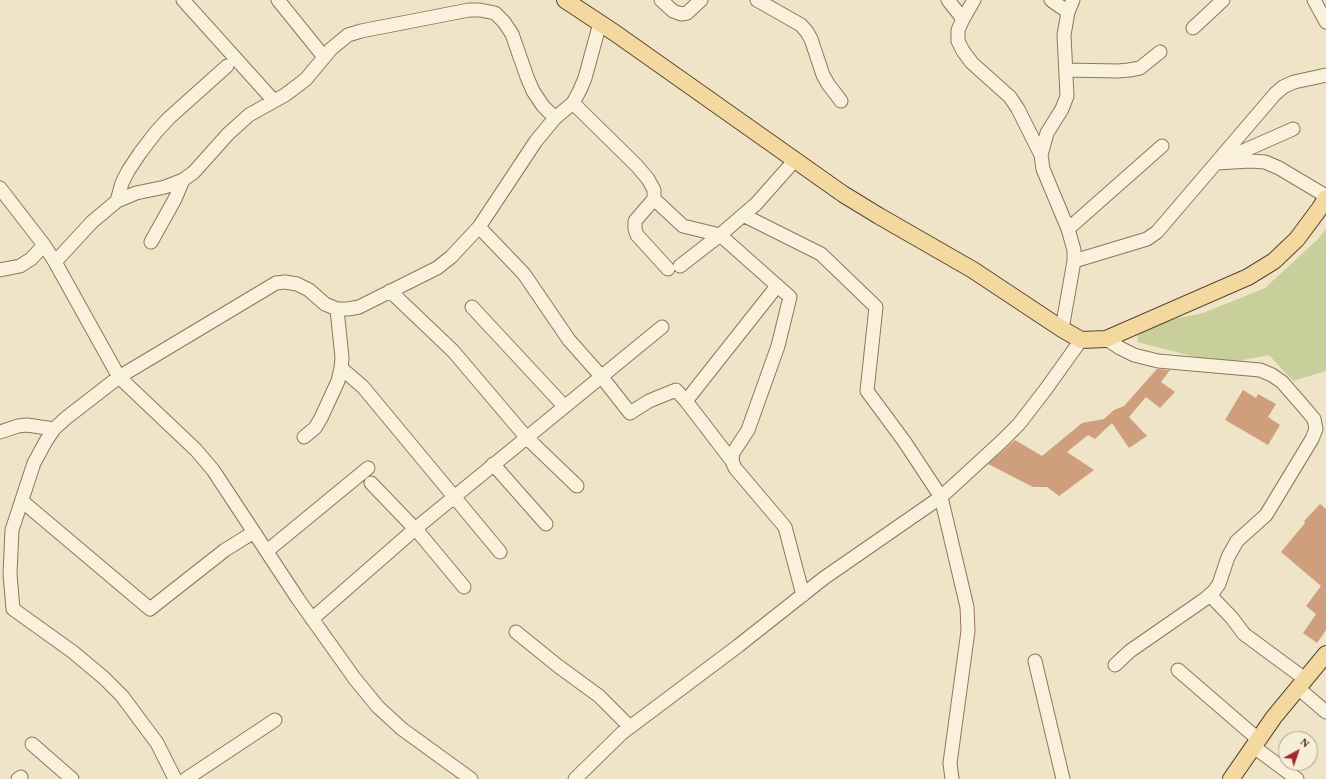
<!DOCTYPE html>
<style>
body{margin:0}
#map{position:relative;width:1326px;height:779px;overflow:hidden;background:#f0e4c8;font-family:"Times New Roman",serif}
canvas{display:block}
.north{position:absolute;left:1278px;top:731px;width:40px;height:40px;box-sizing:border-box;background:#f7eed8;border:1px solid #ada18e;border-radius:50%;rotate:40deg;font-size:11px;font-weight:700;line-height:16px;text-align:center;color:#3d2e20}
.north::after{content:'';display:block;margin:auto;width:14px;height:18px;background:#9e2a2b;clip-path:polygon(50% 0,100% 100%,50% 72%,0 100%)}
</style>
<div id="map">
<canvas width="1326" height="779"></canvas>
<div class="north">N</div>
</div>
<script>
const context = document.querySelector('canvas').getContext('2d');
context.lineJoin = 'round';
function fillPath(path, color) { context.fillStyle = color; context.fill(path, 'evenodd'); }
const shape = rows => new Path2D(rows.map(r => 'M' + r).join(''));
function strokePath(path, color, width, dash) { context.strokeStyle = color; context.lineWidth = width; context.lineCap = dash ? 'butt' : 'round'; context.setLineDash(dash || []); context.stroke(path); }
const green = shape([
 [1326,229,1326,371,1293,381,1269,355,1223,364,1137,342,1140,326,1203,313,1265,288,1319,238]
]);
const building = shape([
 [1157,369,1170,370,1161,382,1175,392,1160,408,1146,397,1129,417,1147,436,1129,448,1112,423,1095,439,1088,435,1067,452,1094,470,1059,496,1047,487,1033,487,988,464,1015,440,1042,456,1082,423,1104,419,1114,410,1124,406],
 [1243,390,1256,398,1258,394,1276,404,1268,417,1280,425,1268,445,1225,420],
 [1320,504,1326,509,1326,630,1317,643,1303,633,1316,614,1306,606,1321,586,1281,552,1305,523,1304,521]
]);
const minor = shape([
 [183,0,274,101],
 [278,0,324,57],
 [661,0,673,11,681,14,687,13,701,0],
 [757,0,801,25,807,32,811,39,823,75,828,84,841,101],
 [948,0,963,19],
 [974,0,963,19,958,30,958,41,963,51,972,63,1010,97,1018,109,1041,155],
 [1051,0,1068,12],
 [1314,0,1326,22],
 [1193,28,1223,0],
 [1066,70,1118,71,1129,70,1140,68,1160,52],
 [573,103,637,166,648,179,654,190,654,199,635,221,635,229,637,235,668,269],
 [1293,129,1216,163,1250,161,1265,162,1279,168,1326,196],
 [0,188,44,245,55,262,119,377,196,450,213,470,298,599,355,679,378,707,402,729,471,779],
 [654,199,683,226,720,235,790,297,778,346,748,430,733,453,732,461,735,468,785,527,803,595],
 [117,201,122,183,128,171,140,153,156,132,169,118,227,66],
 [743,215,821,254,876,307,867,391,904,441,941,497,967,607,968,631,950,763,952,779],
 [479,227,524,274,569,340,601,376,630,413,649,401,676,390,686,401,732,461],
 [1068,229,1162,146],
 [151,242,175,199,183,180],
 [1074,261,1147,239,1157,232,1275,94,1283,87,1294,82,1326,75],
 [55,262,92,222,117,201,136,193,165,187,183,180,194,172,228,134,249,115,285,95,297,86,306,79,331,49,342,40,348,35,361,31,469,10,480,10,495,13,504,22,512,34,527,77,533,91,543,106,555,118],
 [680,266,720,235,756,204,795,160],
 [0,270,20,266,31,259,44,245],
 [390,291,453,351,526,437,577,486],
 [472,307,564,406],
 [1062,329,1074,261,1074,250,1068,229,1043,169,1041,155,1047,133,1062,109,1067,96,1064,35,1068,12,1073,0],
 [1106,339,1120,348,1134,355,1158,361,1260,370,1272,375,1282,382,1303,406,1314,419,1316,429,1312,439,1266,515,1237,541,1228,557,1219,584,1214,591,1205,599,1130,651,1115,665],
 [341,368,363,387,500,552],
 [686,401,777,286],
 [0,432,18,426,27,425,54,429],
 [304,437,315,428,321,418,338,381,341,368,342,358,337,309],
 [493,464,546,524],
 [371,483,420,534,464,587],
 [22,501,150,609,225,550,254,532],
 [267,551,368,468],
 [1210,595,1232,618,1244,634,1305,679],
 [312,619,415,529,662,327],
 [516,632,558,666,599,696,630,727],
 [1035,661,1063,779],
 [1178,670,1259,740],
 [1298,688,1326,712],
 [32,744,72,779],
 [1254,747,1297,779],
 [18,779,21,777],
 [175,779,157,743,122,696,104,678,73,652,13,609,10,574,12,530,34,463,46,441,54,429,66,418,119,377,276,283,285,282,297,284,309,290,325,304,337,309,348,309,359,307,437,268,451,257,479,227,536,141,555,118,573,103,580,90,585,78,600,23],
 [186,779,275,720],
 [575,779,622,733,738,646,824,578,941,497,1002,441,1019,424,1046,389,1081,340]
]);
const major = shape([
 [565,0,615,33,843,194,879,216,973,270,1062,329,1081,340,1106,339,1248,277,1274,261,1297,239,1320,208,1326,198],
 [1231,779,1274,717,1326,654]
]);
fillPath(green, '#c9cf9b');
fillPath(building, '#cf9f7d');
strokePath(minor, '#8d765c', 15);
strokePath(major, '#5b4430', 18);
strokePath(minor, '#faf1dc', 13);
strokePath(major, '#f3d9a0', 16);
</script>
